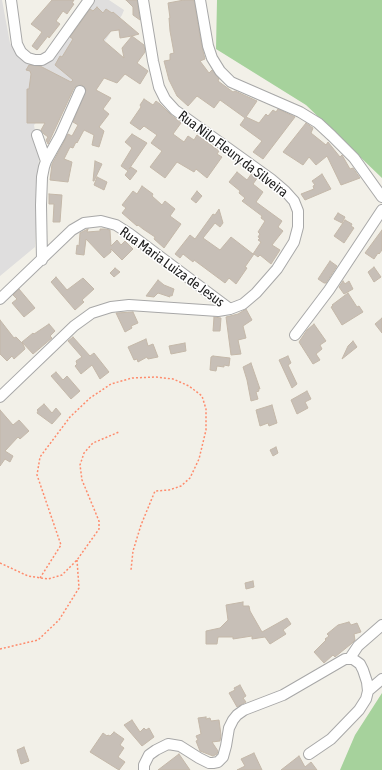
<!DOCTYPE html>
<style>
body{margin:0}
canvas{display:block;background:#f2f0e8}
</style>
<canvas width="382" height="770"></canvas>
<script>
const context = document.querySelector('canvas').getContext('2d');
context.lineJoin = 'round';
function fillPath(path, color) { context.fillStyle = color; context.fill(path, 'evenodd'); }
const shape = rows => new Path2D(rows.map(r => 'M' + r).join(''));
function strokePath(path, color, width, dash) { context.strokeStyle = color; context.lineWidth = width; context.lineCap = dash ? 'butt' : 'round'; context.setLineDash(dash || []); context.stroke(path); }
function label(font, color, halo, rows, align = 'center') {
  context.font = font + ' "Asap Condensed",sans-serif'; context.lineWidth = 3; context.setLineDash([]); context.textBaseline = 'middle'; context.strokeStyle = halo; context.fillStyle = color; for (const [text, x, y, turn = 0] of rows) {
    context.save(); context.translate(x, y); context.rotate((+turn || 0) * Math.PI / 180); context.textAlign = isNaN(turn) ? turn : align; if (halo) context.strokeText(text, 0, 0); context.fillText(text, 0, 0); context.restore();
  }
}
const residential = shape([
 [0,0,2,0,10,43,18,56,34,64,49,60,94,0,109,0,124,10,122,15,97,53,75,80,34,125,39,155,35,247,0,276]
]);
const forest = shape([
 [217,0,382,0,382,178,306,105,216,49],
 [382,693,382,770,340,770,355,735]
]);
const building = shape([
 [52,0,74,0,72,3,74,4,67,14,63,11,56,21,60,24,49,38,48,36,37,50,32,46,42,32,31,24,52,0],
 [126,0,137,0,140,20,133,15,133,7,126,0],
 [184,0,194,0,202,47,205,59,200,61,209,73,212,70,219,79,218,81,233,92,235,91,257,101,246,117,259,123,266,114,268,116,273,110,276,112,278,109,295,117,263,159,253,152,262,141,240,125,245,118,220,100,214,108,197,96,188,106,177,96,169,80,164,61,170,60,170,54,174,53,170,31,169,18,170,18,168,3,184,0],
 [97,7,103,13,106,9,112,13,113,12,139,34,132,36,144,45,145,52,137,63,148,71,140,84,125,74,117,83,104,78,96,90,111,98,103,109,109,114,99,127,104,131,99,147,92,145,94,135,84,130,77,143,76,142,73,148,70,147,64,159,72,162,68,182,50,180,52,164,68,134,72,136,78,125,73,122,86,90,82,85,77,86,74,88,48,144,46,140,48,137,44,134,41,130,45,123,27,123,27,89,29,89,31,74,30,71,26,70,29,65,40,66,71,82,73,80,55,65,60,56,62,57,73,39,70,37,90,9,93,11,97,7],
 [119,30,120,38,132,36,122,48,124,58,103,40,111,31,119,30],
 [144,99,153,105,156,101,160,104,170,114,181,123,173,134,184,142,188,136,194,140,197,135,219,151,217,154,222,157,207,178,196,169,194,172,177,162,165,178,150,167,162,151,151,143,157,135,144,126,140,130,130,123,141,107,140,105,144,99],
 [306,123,313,128,311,133,326,145,328,142,340,157,342,155,350,169,353,168,360,178,341,185,327,156,316,165,309,157,303,165,283,152,306,123],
 [132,134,147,143,129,169,131,167,137,171,130,180,125,175,128,171,121,166,132,148,125,142,132,134],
 [95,161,102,164,94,181,93,181,95,161],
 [237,172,247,180,252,173,258,177,253,184,263,192,256,202,282,221,278,227,283,231,272,245,280,250,271,264,260,255,258,257,254,254,245,267,247,268,236,284,229,278,225,283,194,260,193,262,183,254,180,258,175,254,190,235,195,239,213,214,215,215,219,209,223,223,220,227,215,223,203,238,220,250,231,237,253,254,261,242,258,240,260,238,258,237,260,234,258,232,265,221,261,218,262,216,242,201,245,198,239,193,240,191,229,182,237,172],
 [322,174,331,189,305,200,301,194,314,189,313,186,315,185,312,181,322,174],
 [97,177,107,182,104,190,94,185,97,177],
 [142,186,153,194,152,196,162,205,165,201,175,209,170,216,181,224,164,248,154,239,155,237,143,229,138,225,137,226,122,213,126,208,122,205,133,191,137,194,142,186],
 [197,191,202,196,196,203,191,199,197,191],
 [49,194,62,195,60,222,53,222,54,204,49,204,49,194],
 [338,213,345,217,342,223,334,219,338,213],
 [345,220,352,224,351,226,354,228,344,243,334,236,345,220],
 [88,229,87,232,100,231,100,229,105,229,110,230,111,246,117,240,121,245,125,241,133,249,122,260,111,249,111,252,104,258,86,239,84,255,76,254,77,245,79,246,80,233,88,229],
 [382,230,382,250,379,254,378,253,374,259,365,253,382,230],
 [330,261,337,266,326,283,324,283,318,279,330,261],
 [374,267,381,277,374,282,368,272,374,267],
 [115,268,120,272,114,277,110,273,115,268],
 [56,277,67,290,83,278,94,289,82,300,84,302,75,310,51,282,56,277],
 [158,280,164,285,174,289,172,296,170,295,170,297,158,293,154,297,146,296,158,280],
 [343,281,345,284,349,281,353,289,344,294,339,287,343,281],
 [19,289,35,308,24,317,12,303,17,299,13,295,19,289],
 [348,293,357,307,359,306,363,312,342,325,331,307,333,306,332,305,348,293],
 [246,309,252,320,243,326,246,338,238,340,241,354,231,355,226,317,238,314,246,309],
 [133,312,138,323,131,326,132,328,125,332,116,313,133,312],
 [214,317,221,318,220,331,213,331,214,317],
 [382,318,382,333,375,324,382,318],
 [0,320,14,338,16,337,23,344,25,349,14,359,12,356,7,361,0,354,0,320],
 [49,324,55,331,50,336,52,338,33,354,22,342,33,333,34,334,49,324],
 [314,324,326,341,320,345,322,349,316,354,320,360,313,364,299,342,307,330,314,324],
 [73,337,90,356,94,353,109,372,100,379,92,365,81,374,75,366,77,364,76,361,82,357,68,341,73,337],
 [146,339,148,346,153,344,158,357,148,359,147,357,138,362,137,359,134,360,128,347,146,339],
 [353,341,357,347,342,359,348,346,353,341],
 [185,343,186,351,171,354,169,346,185,343],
 [213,356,230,358,229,366,224,365,224,367,217,366,216,371,210,370,211,357,213,356],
 [288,356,291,363,288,365,297,384,292,388,279,360,288,356],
 [251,363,260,389,258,389,259,391,256,392,258,399,251,401,247,380,243,367,251,363],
 [56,372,63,380,67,376,80,391,71,399,51,376,56,372],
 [307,391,311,399,305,402,308,408,297,414,291,400,307,391],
 [44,404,52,413,56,408,61,414,52,424,37,413,38,411,37,410,44,404],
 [272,405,277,423,269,426,268,423,260,426,256,410,272,405],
 [0,410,13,425,19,420,29,431,20,439,18,437,5,451,13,456,10,462,5,459,0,466,0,410],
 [276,447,278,453,273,456,270,450,276,447],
 [253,581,254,587,246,589,245,583,253,581],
 [243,602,243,606,249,606,250,611,262,632,287,618,291,624,283,630,286,634,270,644,265,637,252,639,252,636,233,639,233,637,218,637,217,644,206,644,206,631,220,628,228,620,226,605,243,602],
 [349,622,351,625,357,623,361,632,354,634,355,640,351,644,335,657,333,655,324,663,314,652,326,640,325,639,329,636,327,634,338,625,349,622],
 [240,685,246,696,243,698,246,702,237,707,229,693,235,690,234,688,240,685],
 [206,717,206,719,210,718,211,721,219,720,221,735,220,741,212,742,218,751,217,754,213,756,200,751,196,741,198,740,196,736,201,734,198,718,206,717],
 [132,720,140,732,144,728,146,730,149,728,154,737,142,746,124,725,132,720],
 [114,732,124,739,120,745,124,748,118,757,125,762,119,770,90,752,103,733,107,736,108,735,110,736,114,732],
 [24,747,29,761,21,764,17,750,24,747],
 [254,753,262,770,237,770,245,766,241,759,254,753],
 [179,754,190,770,158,770,179,754],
 [299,756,305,767,311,762,317,770,281,770,299,756]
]);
const path = shape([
 [0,563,28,576,48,579,62,575,77,560,99,529,99,521,82,480,80,465,84,453,93,443,119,432],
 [40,578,61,545,37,475,40,457,70,417,90,398,111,384,132,378,156,377,173,379,189,386,202,396,206,409,206,430,199,459,190,478,181,486,169,490,155,491,141,525,133,551,131,570],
 [0,649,38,640,59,620,79,588,77,560]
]);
const minor = shape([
 [11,0,17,44,21,52,28,58,35,60,42,60,49,56,89,0],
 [200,0,208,46,212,58,220,71,231,82,300,112,318,123,332,136,354,158,382,197],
 [37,135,46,161],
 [42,260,41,205,42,177,44,167,46,161,60,136,80,91],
 [0,299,72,230,84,223,101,221,116,225,130,234,230,309],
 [295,335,329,290,382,210],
 [0,397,74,326,92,313,111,307,129,305,218,311,230,309,243,304,256,293,277,269,294,242,298,227,298,211,294,201,285,191,271,179,175,110,165,99,159,87,153,61,143,0],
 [350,658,358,646,382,625],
 [368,691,382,679],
 [144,770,144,765,149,755,156,750,168,744,180,746,199,758,209,763,213,763,218,762,223,757,226,746,229,728,233,720,237,715,244,710,283,695,345,659,353,659,360,664,363,670,367,682,368,691,366,699,359,710,331,739,309,754]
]);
const streetNames = [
 ["Rua Nilo Fleury da Silveira",233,154,37],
 ["Rua Maria Luiza de Jesus",172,267,36]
];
fillPath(residential, '#dfdede');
fillPath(forest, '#a6d29c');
fillPath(building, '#c7bfb7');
strokePath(building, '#c4b8a9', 1);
strokePath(minor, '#a8a8a8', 12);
strokePath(path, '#fe8c6d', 1.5, [2, 2]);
strokePath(minor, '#fff', 10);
label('14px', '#212121', '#fff', streetNames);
</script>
